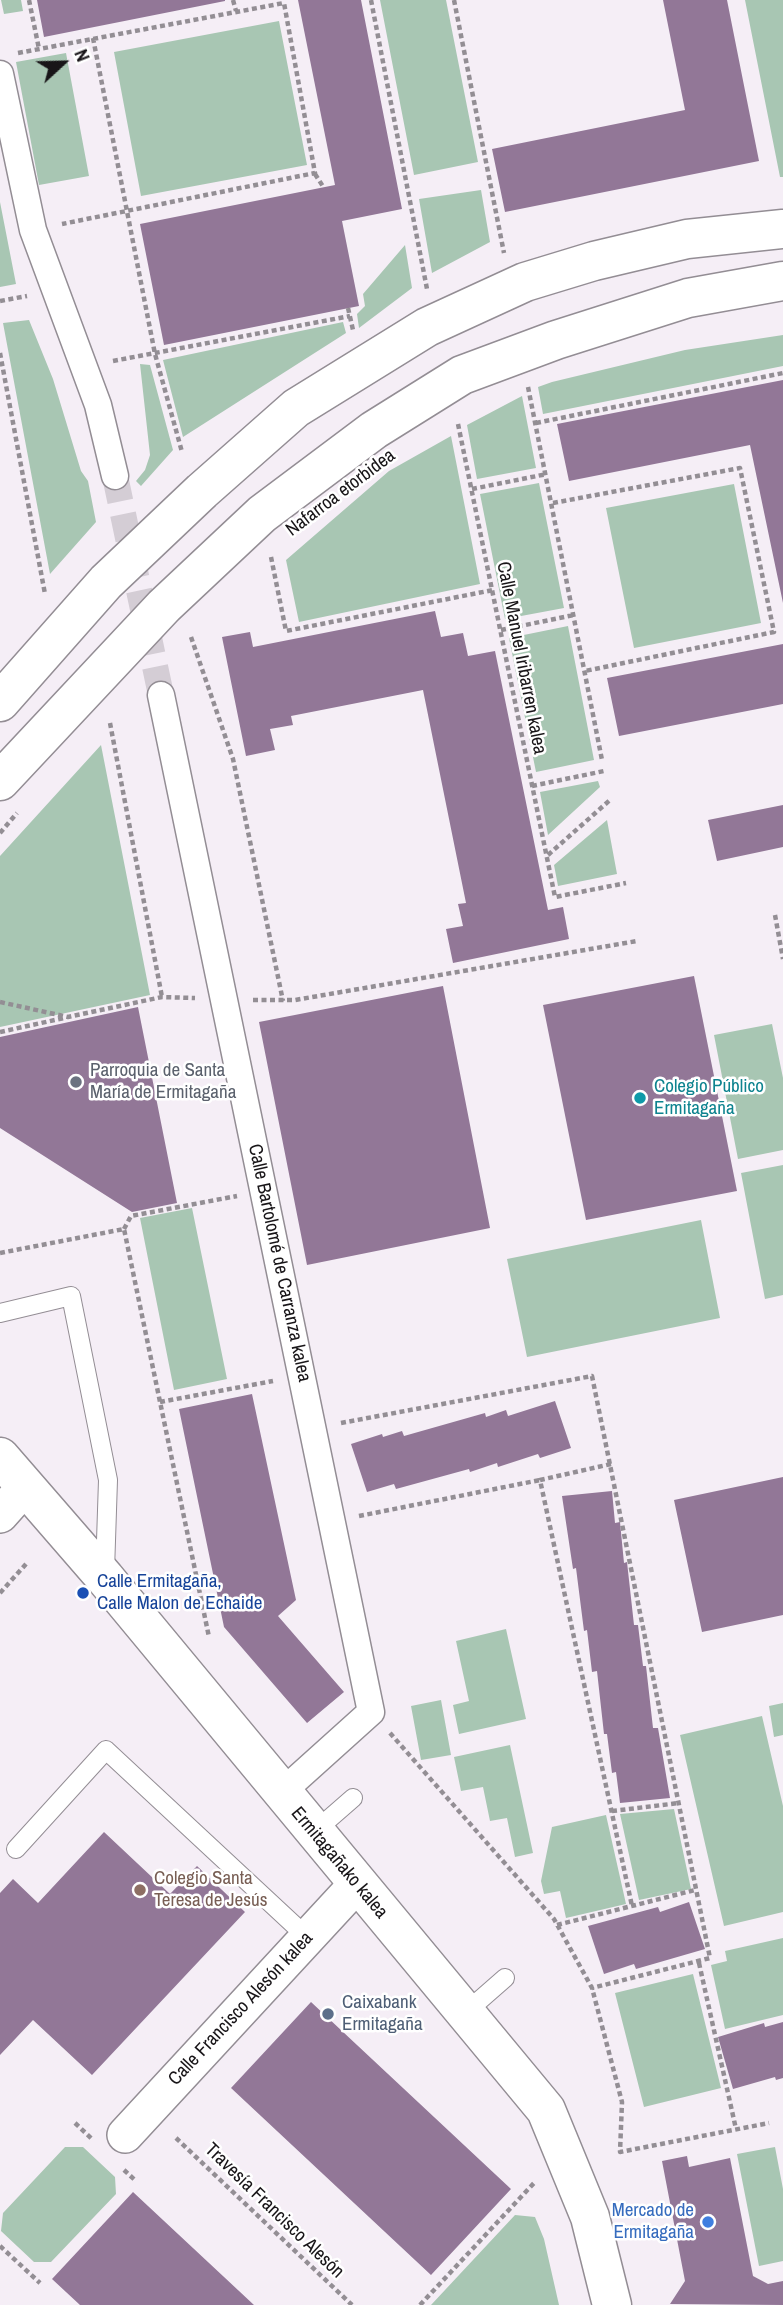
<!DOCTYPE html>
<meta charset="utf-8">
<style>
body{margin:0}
#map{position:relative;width:783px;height:2305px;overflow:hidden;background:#f5eef6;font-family:"Archivo Narrow",sans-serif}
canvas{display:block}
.north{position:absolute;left:28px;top:28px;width:70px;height:70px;-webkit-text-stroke:5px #fff;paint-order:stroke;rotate:68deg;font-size:19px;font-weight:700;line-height:28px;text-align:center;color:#181518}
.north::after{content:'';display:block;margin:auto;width:24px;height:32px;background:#181518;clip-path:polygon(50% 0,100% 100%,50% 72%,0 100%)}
</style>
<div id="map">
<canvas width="783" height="2305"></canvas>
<div class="north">N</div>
</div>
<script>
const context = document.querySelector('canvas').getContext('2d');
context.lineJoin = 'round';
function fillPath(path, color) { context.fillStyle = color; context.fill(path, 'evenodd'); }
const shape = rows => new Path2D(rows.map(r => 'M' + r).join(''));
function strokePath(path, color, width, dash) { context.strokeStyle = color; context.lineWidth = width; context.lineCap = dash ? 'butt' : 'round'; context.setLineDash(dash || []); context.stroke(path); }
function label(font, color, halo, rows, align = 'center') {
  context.font = font + ' "Archivo Narrow",sans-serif'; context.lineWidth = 5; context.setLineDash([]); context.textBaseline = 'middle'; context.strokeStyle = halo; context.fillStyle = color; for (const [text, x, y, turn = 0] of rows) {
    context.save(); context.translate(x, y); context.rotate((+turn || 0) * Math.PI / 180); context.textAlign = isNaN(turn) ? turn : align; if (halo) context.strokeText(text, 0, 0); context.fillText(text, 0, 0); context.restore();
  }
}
const green = shape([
 [1,0,21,0,23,11,4,14],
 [380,0,446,0,478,162,414,175],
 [745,0,783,0,783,177,780,177],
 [279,21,307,165,141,196,114,52],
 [66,53,89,176,39,185,16,62],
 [481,190,490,242,432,273,419,199],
 [0,202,16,284,0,287],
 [405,245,412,288,359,328,357,314,365,306,363,294],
 [29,320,53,379,81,471,88,481,96,522,50,574,3,323],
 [343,322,346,333,183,437,163,360],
 [783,335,783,366,543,414,538,387,552,382,685,350],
 [140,364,150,365,173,450,141,486,136,481,145,470,150,455],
 [522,396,536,468,477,479,467,425],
 [451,436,480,584,299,622,286,560,389,471],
 [539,483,564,608,505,619,480,494],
 [734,484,761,623,634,648,606,508],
 [568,626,594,760,536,772,509,638],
 [101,745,150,995,0,1027,0,856],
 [598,781,600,787,548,835,540,792],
 [607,820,617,874,558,886,554,865],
 [772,1024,783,1078,783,1150,738,1159,714,1035],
 [783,1165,783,1295,765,1299,741,1173],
 [192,1208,227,1379,174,1390,140,1218],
 [701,1220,720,1318,527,1357,507,1259],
 [506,1629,526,1719,459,1734,453,1705,469,1701,456,1641],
 [441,1700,451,1755,421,1760,411,1706],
 [783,1703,783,1735,774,1737,769,1706],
 [762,1716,783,1806,783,1912,724,1926,680,1735],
 [510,1745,533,1853,515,1857,507,1818,490,1821,483,1787,461,1791,454,1757],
 [674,1809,691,1889,639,1900,620,1814],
 [606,1815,626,1904,566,1918,560,1891,544,1894,541,1881,552,1827],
 [783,1938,783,2015,725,2029,711,1965,727,1961,725,1951],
 [693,1974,721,2088,644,2107,615,1993],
 [65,2147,83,2147,115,2177,116,2194,51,2262,34,2262,1,2231,3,2213],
 [775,2147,783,2189,783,2261,759,2266,737,2154],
 [515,2215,535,2217,544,2239,559,2305,431,2305]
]);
const building = shape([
 [37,0,225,0,225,1,44,37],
 [298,0,361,0,402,209,342,221,359,306,164,345,140,224,335,185],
 [663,0,727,0,759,161,505,212,492,149,685,110],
 [783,380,783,603,750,445,569,481,557,424],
 [435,611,441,637,463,633,468,656,495,651,548,910,563,907,569,939,453,963,446,929,463,926,458,904,466,903,423,690,291,716,293,725,270,729,275,750,246,756,222,637,250,632,253,647],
 [783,644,783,704,619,736,607,678],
 [783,805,783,847,717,861,708,820],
 [694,976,737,1191,586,1220,543,1005],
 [443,986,490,1228,307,1265,259,1022],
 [138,1007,177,1203,132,1212,0,1128,0,1037],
 [252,1394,296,1600,278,1616,344,1692,307,1723,224,1627,179,1409],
 [555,1401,571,1448,540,1458,538,1454,498,1467,497,1463,470,1472,469,1469,396,1489,394,1484,367,1492,351,1444,382,1434,383,1437,402,1431,404,1436,485,1413,486,1417,506,1410,508,1416],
 [783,1477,783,1615,702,1632,674,1500],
 [612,1491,615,1523,620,1522,624,1563,627,1562,634,1625,638,1625,643,1666,646,1666,653,1728,658,1728,670,1798,620,1803,616,1772,612,1773,607,1734,604,1734,597,1671,592,1672,587,1630,584,1631,576,1568,573,1569,562,1496],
 [104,1832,170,1894,197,1866,245,1912,92,2075,33,2020,0,2055,0,1893,13,1879,38,1903],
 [689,1902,705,1949,636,1969,634,1964,604,1974,588,1926,658,1907,660,1912],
 [311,2002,511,2189,431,2275,231,2088],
 [783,2022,783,2078,776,2080,775,2077,733,2089,718,2037,764,2023,765,2027],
 [687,2156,689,2167,730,2158,753,2276,768,2284,783,2281,783,2305,670,2304,685,2281,662,2161],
 [133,2192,254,2305,80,2305,52,2279]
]);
const pedestrianTunnel = shape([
 [115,476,161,695]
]);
const path = shape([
 [29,0,39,49],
 [233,0,236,11],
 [371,0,427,289],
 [454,0,504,253],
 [93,38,155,354,182,452],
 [18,53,284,3,315,173,62,224],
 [315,174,324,188],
 [0,301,27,296],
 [348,308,353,330],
 [0,353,45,594],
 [113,361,350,316],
 [528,387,602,760],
 [536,423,783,373],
 [458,424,555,897,626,883],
 [472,489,547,474],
 [553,503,740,468,774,632,585,671],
 [271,557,286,631,493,590],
 [501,630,574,615],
 [191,637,233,759,283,1001],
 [110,723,162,997],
 [532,786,604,771],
 [0,833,17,813],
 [548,855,610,800],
 [775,915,783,959],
 [253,1000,295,1000,637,941],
 [0,1002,68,1017,162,997,195,998],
 [0,1032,64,1018],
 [124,1229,131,1216,237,1196],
 [0,1253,124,1229,209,1637],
 [160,1402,273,1381],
 [341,1423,592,1376,710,1958,592,1988],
 [611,1464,540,1480,632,1906],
 [359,1516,540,1480],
 [0,1593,26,1564],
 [390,1733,554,1919,592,1988,622,2102,620,2152,769,2123],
 [612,1811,679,1803],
 [557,1925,695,1890],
 [699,1963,736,2129],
 [75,2123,92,2139],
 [176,2138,352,2305],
 [124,2170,136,2181],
 [0,2246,40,2283],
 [420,2305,534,2183]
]);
const service = shape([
 [0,1313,71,1296,108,1480,105,1571],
 [314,1832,353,1798],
 [16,1849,106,1750,307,1937],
 [465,2013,505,1978]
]);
const pedestrian = shape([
 [0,74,33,230,98,405,115,476],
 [161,695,371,1712,281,1793]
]);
const minor = shape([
 [0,1515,25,1487],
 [125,2135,357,1884]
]);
const tertiary = shape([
 [0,1457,105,1578,546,2110,590,2217,612,2305]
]);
const secondary = shape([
 [0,702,106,582,202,491,296,408,427,327,525,282,594,261,687,239,783,229],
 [0,781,164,606,262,514,374,430,462,375,556,340,688,298,783,281]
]);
const markers = [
 [76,1082,7,"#6b7280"],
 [640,1098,7,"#0f9aa8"],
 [83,1593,7,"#1a4fb4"],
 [140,1890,7,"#8d6e63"],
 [328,2014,7,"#5c6f8a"],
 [708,2222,7,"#3f7fe0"]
];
const streetNames = [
 ["Nafarroa etorbidea",341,493,-37],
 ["Calle Manuel Iribarren kalea",521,658,79],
 ["Calle Bartolomé de Carranza kalea",279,1263,78],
 ["Ermitagañako kalea",339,1863,50],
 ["Calle Francisco Alesón kalea",241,2009,-47],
 ["Travesía Francisco Alesón",274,2211,44]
];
const worshipNames = [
 ["Parroquia de Santa",90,1071],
 ["María de Ermitagaña",90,1093]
];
const cultureNames = [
 ["Colegio Público",654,1087],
 ["Ermitagaña",654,1109]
];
const transitNames = [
 ["Calle Ermitagaña,",97,1582],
 ["Calle Malon de Echaide",97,1604]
];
const educationNames = [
 ["Colegio Santa",154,1879],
 ["Teresa de Jesús",154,1901]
];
const serviceNames = [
 ["Caixabank",342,2003],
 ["Ermitagaña",342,2025]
];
const shopNames = [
 ["Mercado de",694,2211],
 ["Ermitagaña",694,2233]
];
fillPath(green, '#a8c6b3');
fillPath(building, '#927797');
strokePath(pedestrianTunnel, '#d4cdd5', 26, [26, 13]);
strokePath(service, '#938d94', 20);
strokePath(pedestrian, '#938d94', 29);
strokePath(minor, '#938d94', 38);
strokePath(tertiary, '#938d94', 41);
strokePath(secondary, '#938d94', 41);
strokePath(path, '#938e94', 4.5, [5, 3.5]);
strokePath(service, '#fff', 18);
strokePath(pedestrian, '#fff', 26);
strokePath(minor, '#fff', 35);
strokePath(tertiary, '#fff', 38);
strokePath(secondary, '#fff', 38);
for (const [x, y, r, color] of markers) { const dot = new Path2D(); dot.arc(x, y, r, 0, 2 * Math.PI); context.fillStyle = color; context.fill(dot); strokePath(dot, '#fff', 2.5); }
label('19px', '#181518', '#fff', streetNames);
label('19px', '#5b616d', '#fff', worshipNames, 'left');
label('19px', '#0d838f', '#fff', cultureNames, 'left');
label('19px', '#164399', '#fff', transitNames, 'left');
label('19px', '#785e54', '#fff', educationNames, 'left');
label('19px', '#4e5e75', '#fff', serviceNames, 'left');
label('19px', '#366cbe', '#fff', shopNames, 'right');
</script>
